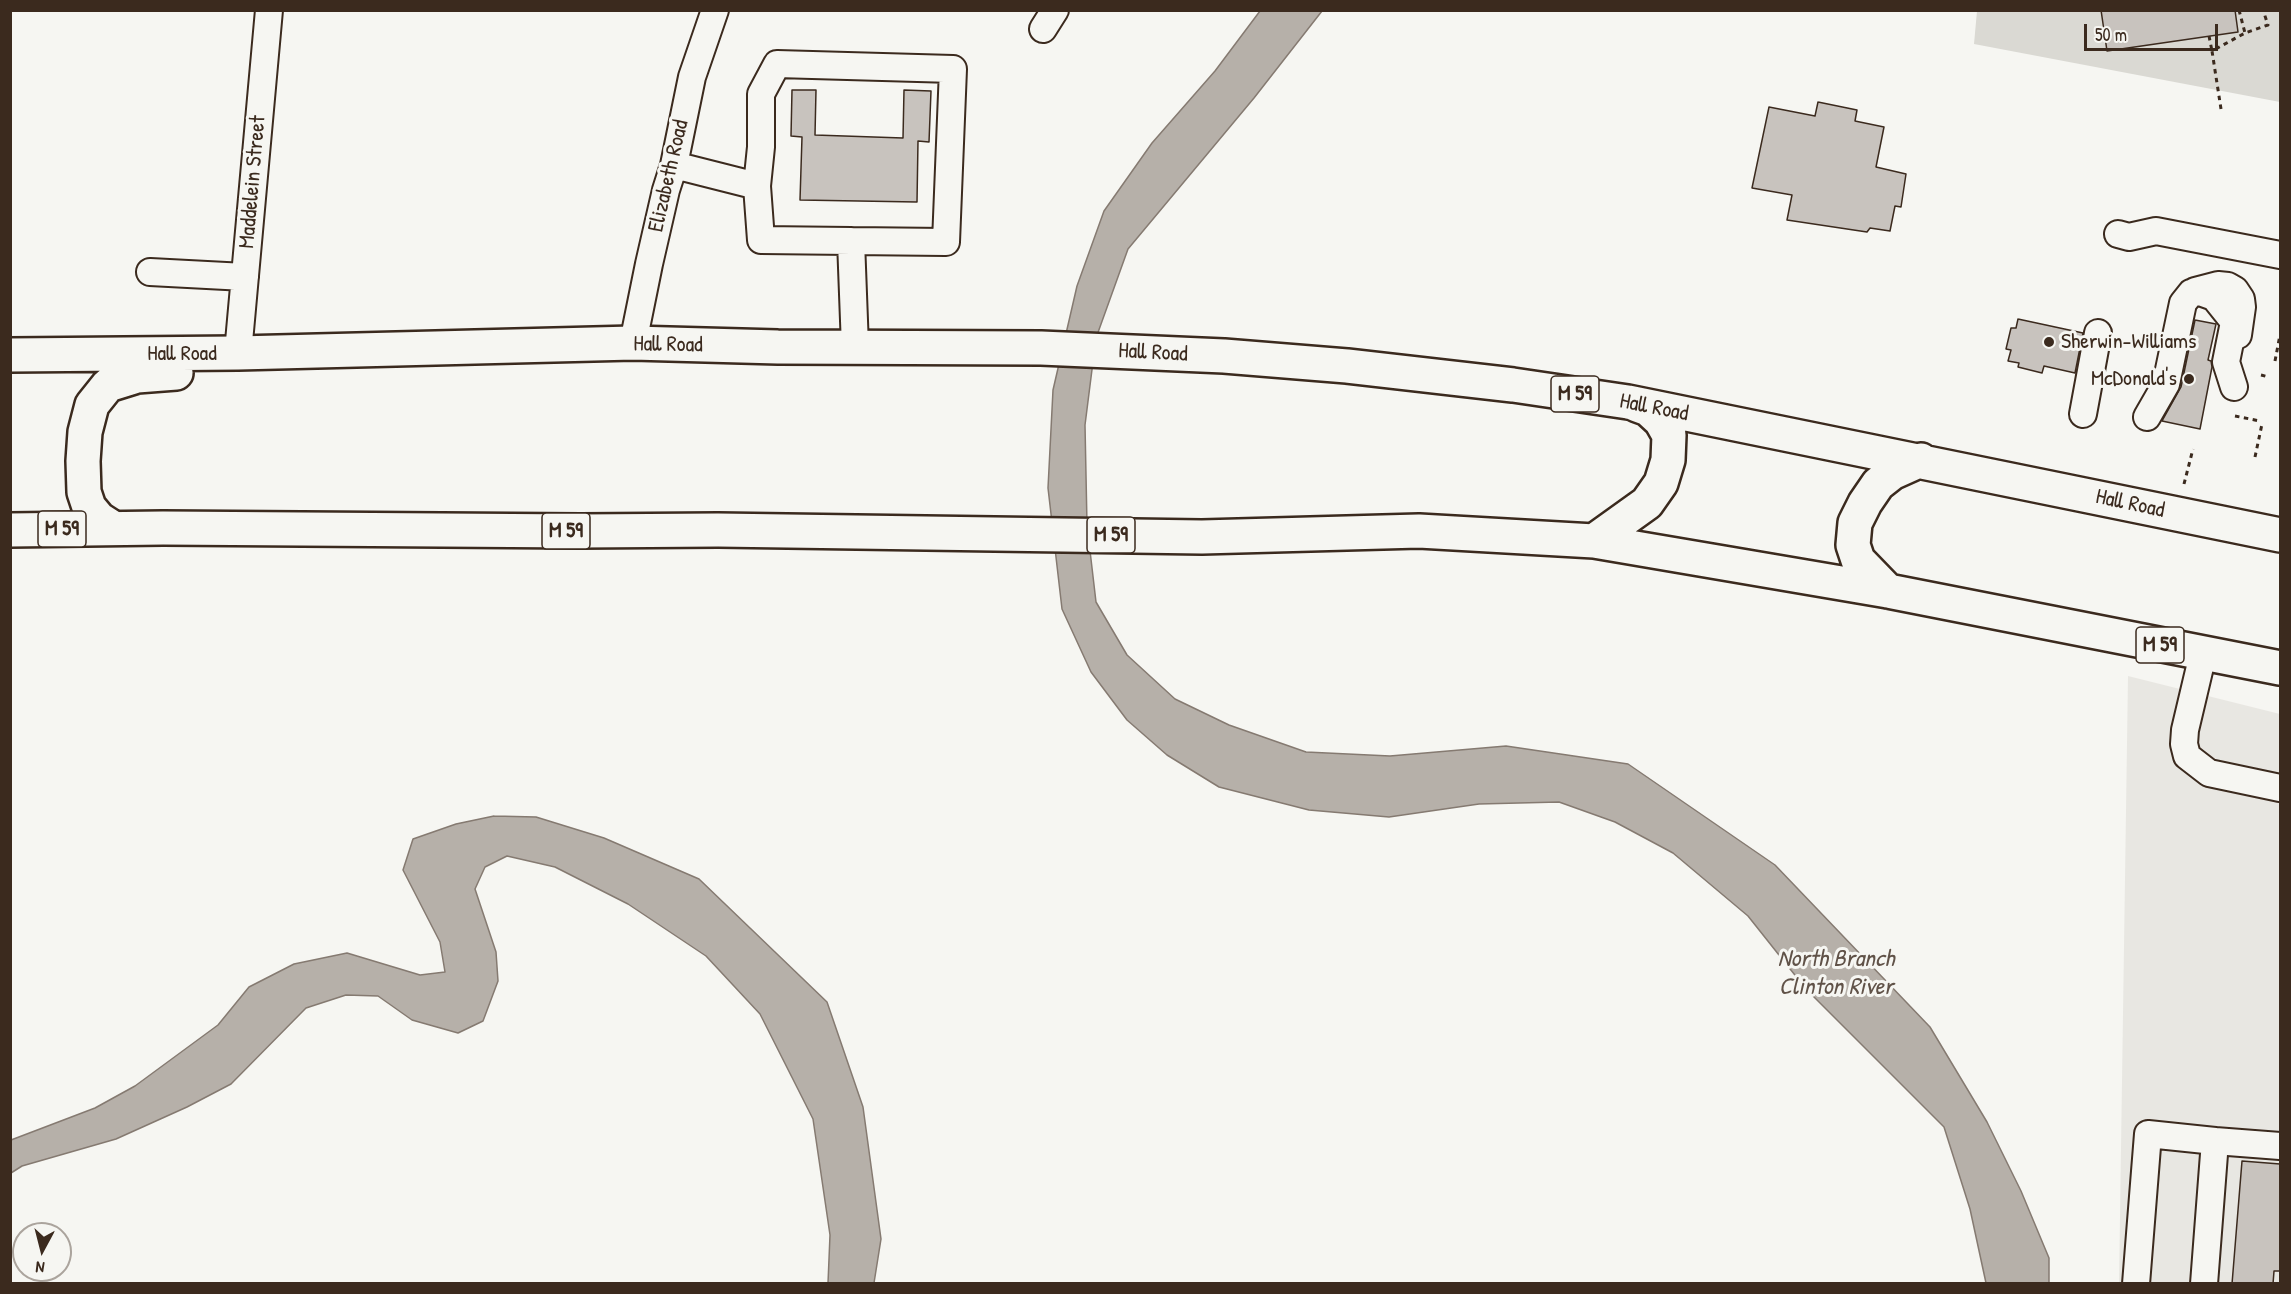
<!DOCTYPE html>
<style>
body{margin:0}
#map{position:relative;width:2291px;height:1294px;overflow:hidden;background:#f6f6f2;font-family:"Patrick Hand",sans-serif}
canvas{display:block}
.frame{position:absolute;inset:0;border:12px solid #3b2a1e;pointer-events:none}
.north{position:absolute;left:12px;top:1222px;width:60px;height:60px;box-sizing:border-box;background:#f6f6f2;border:2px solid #aba49d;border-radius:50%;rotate:187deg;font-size:16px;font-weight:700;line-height:24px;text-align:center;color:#3b2a1e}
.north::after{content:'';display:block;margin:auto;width:21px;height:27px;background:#3b2a1e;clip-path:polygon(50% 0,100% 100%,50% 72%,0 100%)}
.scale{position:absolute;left:2084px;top:24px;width:134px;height:27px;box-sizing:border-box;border:3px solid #3b2a1e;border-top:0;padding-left:8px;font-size:18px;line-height:21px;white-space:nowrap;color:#3b2a1e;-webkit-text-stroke:4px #f6f6f2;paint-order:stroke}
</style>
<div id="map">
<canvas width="2291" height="1294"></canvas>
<div class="frame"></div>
<div class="north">N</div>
<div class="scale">50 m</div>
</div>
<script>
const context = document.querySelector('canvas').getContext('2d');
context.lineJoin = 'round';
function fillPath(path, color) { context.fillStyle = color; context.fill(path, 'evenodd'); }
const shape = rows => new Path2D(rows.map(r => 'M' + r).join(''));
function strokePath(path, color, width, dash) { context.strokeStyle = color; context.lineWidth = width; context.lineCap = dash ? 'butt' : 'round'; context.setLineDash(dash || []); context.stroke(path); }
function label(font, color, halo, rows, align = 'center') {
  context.font = font + ' "Patrick Hand",sans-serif'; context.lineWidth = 6; context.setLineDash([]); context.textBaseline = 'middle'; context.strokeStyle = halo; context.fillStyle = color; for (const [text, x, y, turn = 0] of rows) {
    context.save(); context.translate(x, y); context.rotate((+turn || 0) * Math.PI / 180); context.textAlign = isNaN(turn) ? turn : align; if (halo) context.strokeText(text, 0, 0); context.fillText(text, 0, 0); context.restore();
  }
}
const built = shape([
 [2128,676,2280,714,2280,1283,2119,1284]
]);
const green = shape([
 [1977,11,2280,11,2280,102,1974,44]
]);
const water = shape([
 [1260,11,1322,11,1254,98,1128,249,1096,338,1085,425,1087,525,1096,602,1127,655,1175,699,1229,725,1306,752,1390,756,1506,746,1628,764,1775,865,1930,1027,1987,1122,2021,1191,2049,1258,2049,1283,1986,1283,1970,1209,1944,1127,1806,989,1748,916,1673,853,1615,822,1559,802,1479,804,1389,817,1309,810,1219,787,1167,755,1127,720,1091,672,1062,609,1048,488,1053,390,1077,286,1104,211,1152,143,1215,71,1260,11],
 [494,816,536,817,604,838,699,879,827,1002,863,1107,881,1239,874,1283,828,1283,830,1235,813,1119,760,1014,706,956,628,904,555,867,507,856,485,867,475,889,496,952,498,981,483,1021,458,1033,412,1020,378,996,346,995,306,1008,231,1084,187,1107,116,1139,22,1166,11,1173,11,1140,95,1108,135,1086,218,1025,249,987,294,964,347,953,420,975,445,972,440,942,403,870,413,839,456,824,494,816]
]);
const building = shape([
 [2101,10,2235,10,2238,32,2107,51,2101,10],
 [792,90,816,90,815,135,903,138,904,90,931,91,929,142,918,141,917,202,800,200,802,137,791,136,792,90],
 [1818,102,1857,110,1855,121,1884,127,1876,167,1906,174,1901,207,1895,206,1890,231,1870,228,1867,232,1787,220,1792,195,1752,188,1769,107,1815,116,1818,102],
 [2018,319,2083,333,2075,373,2044,366,2042,373,2018,367,2019,363,2008,361,2011,350,2006,349,2011,328,2016,328,2018,319],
 [2195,320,2216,324,2208,360,2211,361,2212,367,2200,429,2162,421,2181,387,2195,320],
 [2242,1161,2280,1164,2280,1271,2274,1271,2273,1284,2232,1284,2242,1161]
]);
const path = shape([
 [2239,10,2245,33],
 [2209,36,2212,51],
 [2221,109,2212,51,2245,33,2268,25,2263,10],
 [2275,361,2280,335],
 [2261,375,2269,377],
 [2235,416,2260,421],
 [2255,457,2262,424],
 [2184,484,2193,449]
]);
const minor = shape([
 [1043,29,1055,10],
 [674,165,757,186],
 [2118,234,2129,237,2156,231,2280,255],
 [851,241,761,240,757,186,761,147,761,94,777,64,953,69,946,242,851,241,855,347],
 [150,272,245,277],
 [2195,291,2218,285,2228,286,2235,290,2241,299,2242,307,2238,335],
 [633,343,649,264,666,190,674,165,692,77,715,10],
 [238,353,269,10],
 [2083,414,2098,333],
 [2147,417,2166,384,2183,303,2191,293,2200,292,2214,297,2234,322,2226,362,2234,387],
 [2203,654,2185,730,2184,744,2187,756,2209,773,2280,788],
 [2136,1284,2148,1134,2215,1141],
 [2204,1284,2215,1141,2280,1146]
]);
const highway = shape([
 [10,355,238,353,633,343,778,347,1041,348,1224,356,1347,366,1513,385,1628,402,2280,535],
 [113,528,99,519,89,507,84,492,83,461,85,432,92,405,108,385,137,376,176,373],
 [10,530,163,528,581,531,718,530,1202,537,1419,531,1594,541,1888,591,2280,668],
 [1594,541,1647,503,1661,483,1668,460,1669,435,1661,421,1648,409,1637,405],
 [1888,591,1858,560,1853,545,1855,523,1865,503,1878,484,1892,473,1921,460]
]);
const markers = [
 [2049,342,6,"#3b2a1e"],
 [2189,379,6,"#3b2a1e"]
];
const shields = [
 [1575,394,48],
 [62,529,48],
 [566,531,48],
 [1111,535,48],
 [2160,645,48]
];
const shieldNames = [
 ["M 59",1575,394],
 ["M 59",62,529],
 ["M 59",566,531],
 ["M 59",1111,535],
 ["M 59",2160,645]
];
const streetNames = [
 ["Elizabeth Road",669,176,-77],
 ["Maddelein Street",253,182,-85],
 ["Hall Road",668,345,1],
 ["Hall Road",1153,353,3],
 ["Hall Road",182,354],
 ["Hall Road",1654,408,11],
 ["Hall Road",2130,504,12]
];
const poiNames = [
 ["Sherwin-Williams",2061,342],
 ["McDonald's",2177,379,"right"]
];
const waterNames = [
 ["North Branch",1836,960],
 ["Clinton River",1836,988]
];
fillPath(built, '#e8e7e2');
fillPath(green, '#dad9d3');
fillPath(water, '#b6b0a9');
strokePath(water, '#857a71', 1.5);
fillPath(building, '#c8c3be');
strokePath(building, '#3b2a1e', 1.5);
strokePath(minor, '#3b2a1e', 30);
strokePath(highway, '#3b2a1e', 38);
strokePath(path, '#3b2a1e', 3, [4.5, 4.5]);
strokePath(minor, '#f6f6f2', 26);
strokePath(highway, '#f6f6f2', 33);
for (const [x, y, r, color] of markers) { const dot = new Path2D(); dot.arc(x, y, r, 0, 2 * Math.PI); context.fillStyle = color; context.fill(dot); strokePath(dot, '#f6f6f2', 2); }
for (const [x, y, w] of shields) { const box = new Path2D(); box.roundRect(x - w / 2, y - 18, w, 36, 4.5); context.fillStyle = '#f6f6f2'; context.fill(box); strokePath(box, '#3b2a1e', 1.5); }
label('bold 21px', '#3b2a1e', null, shieldNames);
label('22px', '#3b2a1e', '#f6f6f2', streetNames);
label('22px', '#3b2a1e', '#f6f6f2', poiNames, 'left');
label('italic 24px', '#605248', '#f6f6f2', waterNames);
</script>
